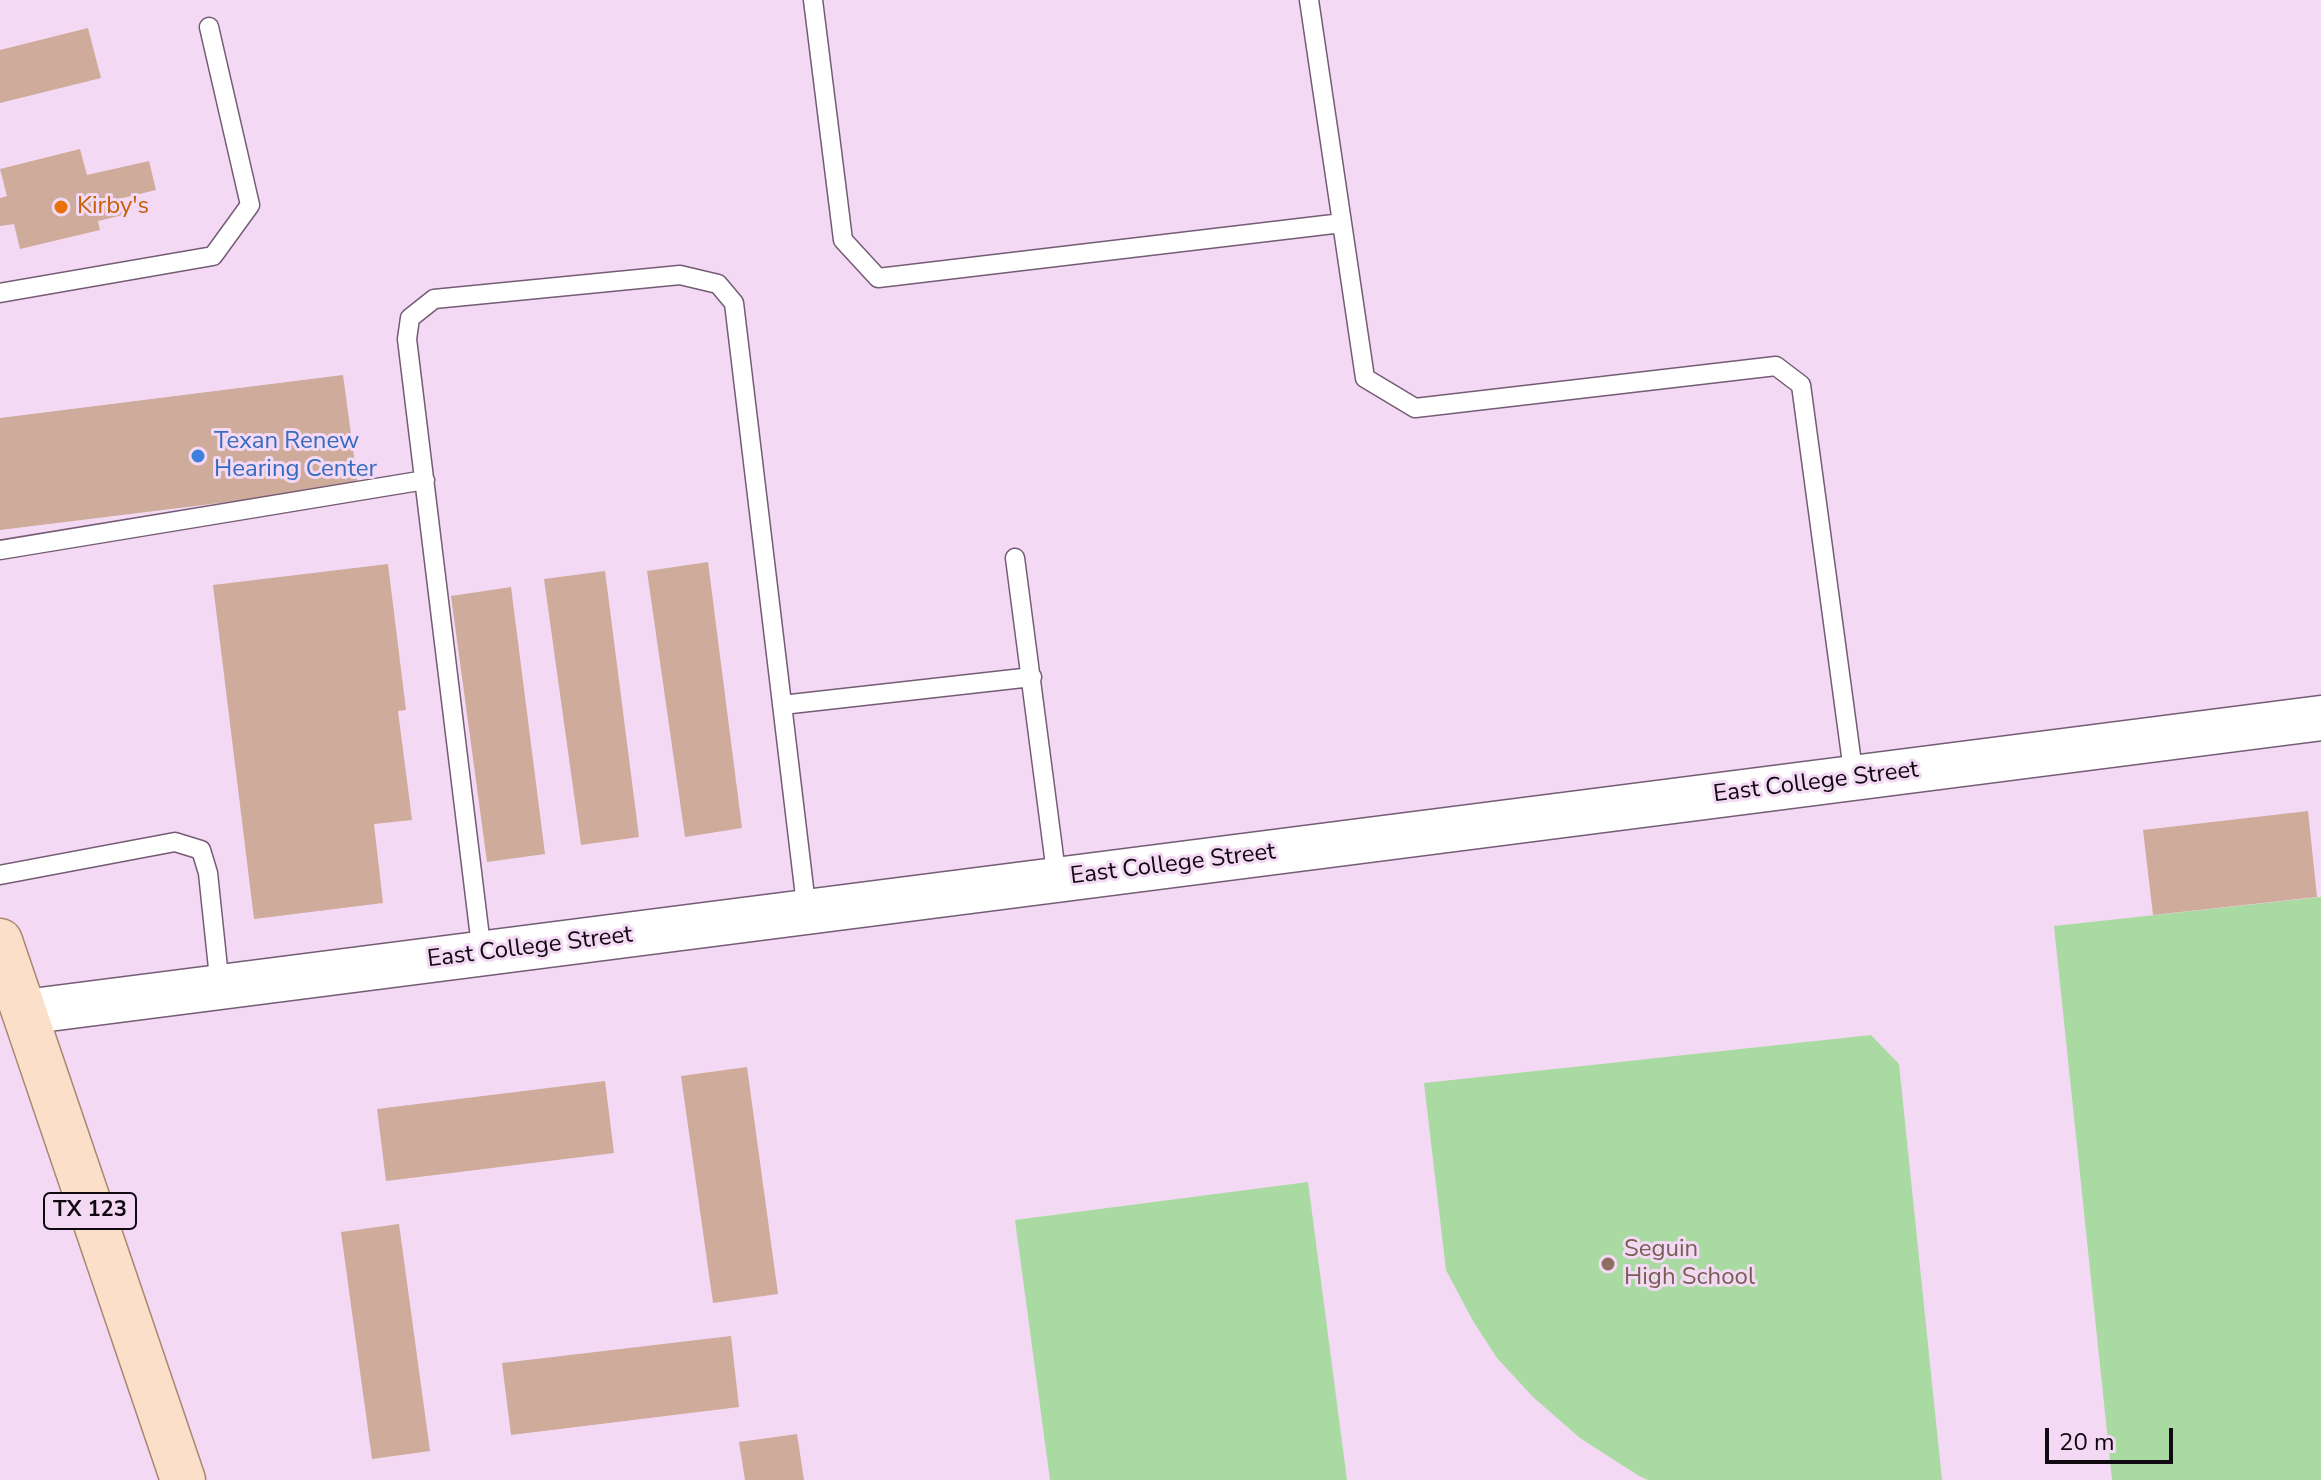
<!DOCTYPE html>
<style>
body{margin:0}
#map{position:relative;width:2321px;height:1480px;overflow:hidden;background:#f4d9f5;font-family:"Nunito Sans",sans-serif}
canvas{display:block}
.scale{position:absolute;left:2045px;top:1428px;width:128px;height:36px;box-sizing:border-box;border:4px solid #110912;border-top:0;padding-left:10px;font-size:24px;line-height:28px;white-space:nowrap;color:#110912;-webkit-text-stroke:6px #f4d9f5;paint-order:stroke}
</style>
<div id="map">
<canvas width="2321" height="1480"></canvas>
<div class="scale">20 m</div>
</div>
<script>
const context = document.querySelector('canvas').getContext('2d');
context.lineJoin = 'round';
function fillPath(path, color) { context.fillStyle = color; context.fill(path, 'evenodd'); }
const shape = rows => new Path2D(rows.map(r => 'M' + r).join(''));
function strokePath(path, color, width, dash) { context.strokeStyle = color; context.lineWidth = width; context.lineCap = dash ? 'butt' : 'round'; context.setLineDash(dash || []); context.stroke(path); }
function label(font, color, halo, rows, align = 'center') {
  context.font = font + ' "Nunito Sans",sans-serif'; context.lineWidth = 6; context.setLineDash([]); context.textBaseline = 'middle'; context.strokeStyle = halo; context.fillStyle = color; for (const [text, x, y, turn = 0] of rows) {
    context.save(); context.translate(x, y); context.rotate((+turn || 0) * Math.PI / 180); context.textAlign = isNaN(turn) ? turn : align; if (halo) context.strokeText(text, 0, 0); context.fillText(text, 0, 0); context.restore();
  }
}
const green = shape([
 [2321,897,2321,1480,2112,1480,2054,926],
 [1871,1035,1899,1064,1942,1480,1648,1480,1639,1476,1580,1438,1533,1397,1497,1358,1473,1321,1446,1270,1424,1083],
 [1308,1182,1347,1480,1050,1480,1015,1220]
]);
const building = shape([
 [88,28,101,78,0,103,0,50],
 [80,149,87,175,149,161,156,190,119,199,123,215,98,221,100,230,20,249,14,224,0,226,0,198,7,196,0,169],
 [343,375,358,486,0,530,0,418],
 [708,562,742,828,685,837,647,571],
 [388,564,406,710,398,711,412,820,374,824,383,903,254,919,213,585],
 [605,571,639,837,581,845,544,579],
 [511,587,545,854,487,862,451,596],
 [2308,811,2317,897,2153,915,2143,830],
 [747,1067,778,1294,713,1303,681,1076],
 [605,1081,614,1153,386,1181,377,1109],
 [399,1224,430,1451,372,1459,341,1232],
 [731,1336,739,1407,511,1435,502,1363],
 [797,1434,804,1480,745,1480,739,1442]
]);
const service = shape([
 [813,0,843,240,878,278,1342,223],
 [1309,0,1365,378,1415,408,1776,366,1801,385,1854,778],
 [0,293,213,256,250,205,209,27],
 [0,550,425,480],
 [1015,558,1057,880],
 [782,705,1032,677],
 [0,875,175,842,201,850,208,873,220,987],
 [482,954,407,339,410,318,434,299,680,275,718,284,734,303,807,913]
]);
const tertiary = shape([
 [25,1012,2321,718]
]);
const primary = shape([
 [0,941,183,1480]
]);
const markers = [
 [61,207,8,"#e8710a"],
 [198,456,8,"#3f7fe0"],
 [1608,1264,8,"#8d6e63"]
];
const shields = [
 [90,1211,92]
];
const shieldNames = [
 ["TX 123",90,1211]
];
const foodNames = [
 ["Kirby's",77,207]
];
const shopNames = [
 ["Texan Renew",214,442],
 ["Hearing Center",214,470]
];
const streetNames = [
 ["East College Street",1816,783,-7],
 ["East College Street",1173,865,-7],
 ["East College Street",530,948,-7]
];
const educationNames = [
 ["Seguin",1624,1250],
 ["High School",1624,1278]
];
fillPath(green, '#a8daa1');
fillPath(building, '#ceab9b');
strokePath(service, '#745c74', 21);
strokePath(tertiary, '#745c74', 47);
strokePath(primary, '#a88671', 47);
strokePath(service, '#fff', 18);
strokePath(tertiary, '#fff', 44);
strokePath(primary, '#fcdfc8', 44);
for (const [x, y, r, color] of markers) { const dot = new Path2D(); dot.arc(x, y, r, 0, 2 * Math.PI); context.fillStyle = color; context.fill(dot); strokePath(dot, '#f4d9f5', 3); }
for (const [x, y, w] of shields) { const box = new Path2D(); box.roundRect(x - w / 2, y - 18, w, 36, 6); context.fillStyle = '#f4d9f5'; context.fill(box); strokePath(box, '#110912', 2); }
label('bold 22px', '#110912', null, shieldNames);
label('24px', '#c56008', '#f4d9f5', foodNames, 'left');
label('24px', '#366cbe', '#f4d9f5', shopNames, 'left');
label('24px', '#110912', '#f4d9f5', streetNames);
label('24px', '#785e54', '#f4d9f5', educationNames, 'left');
</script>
